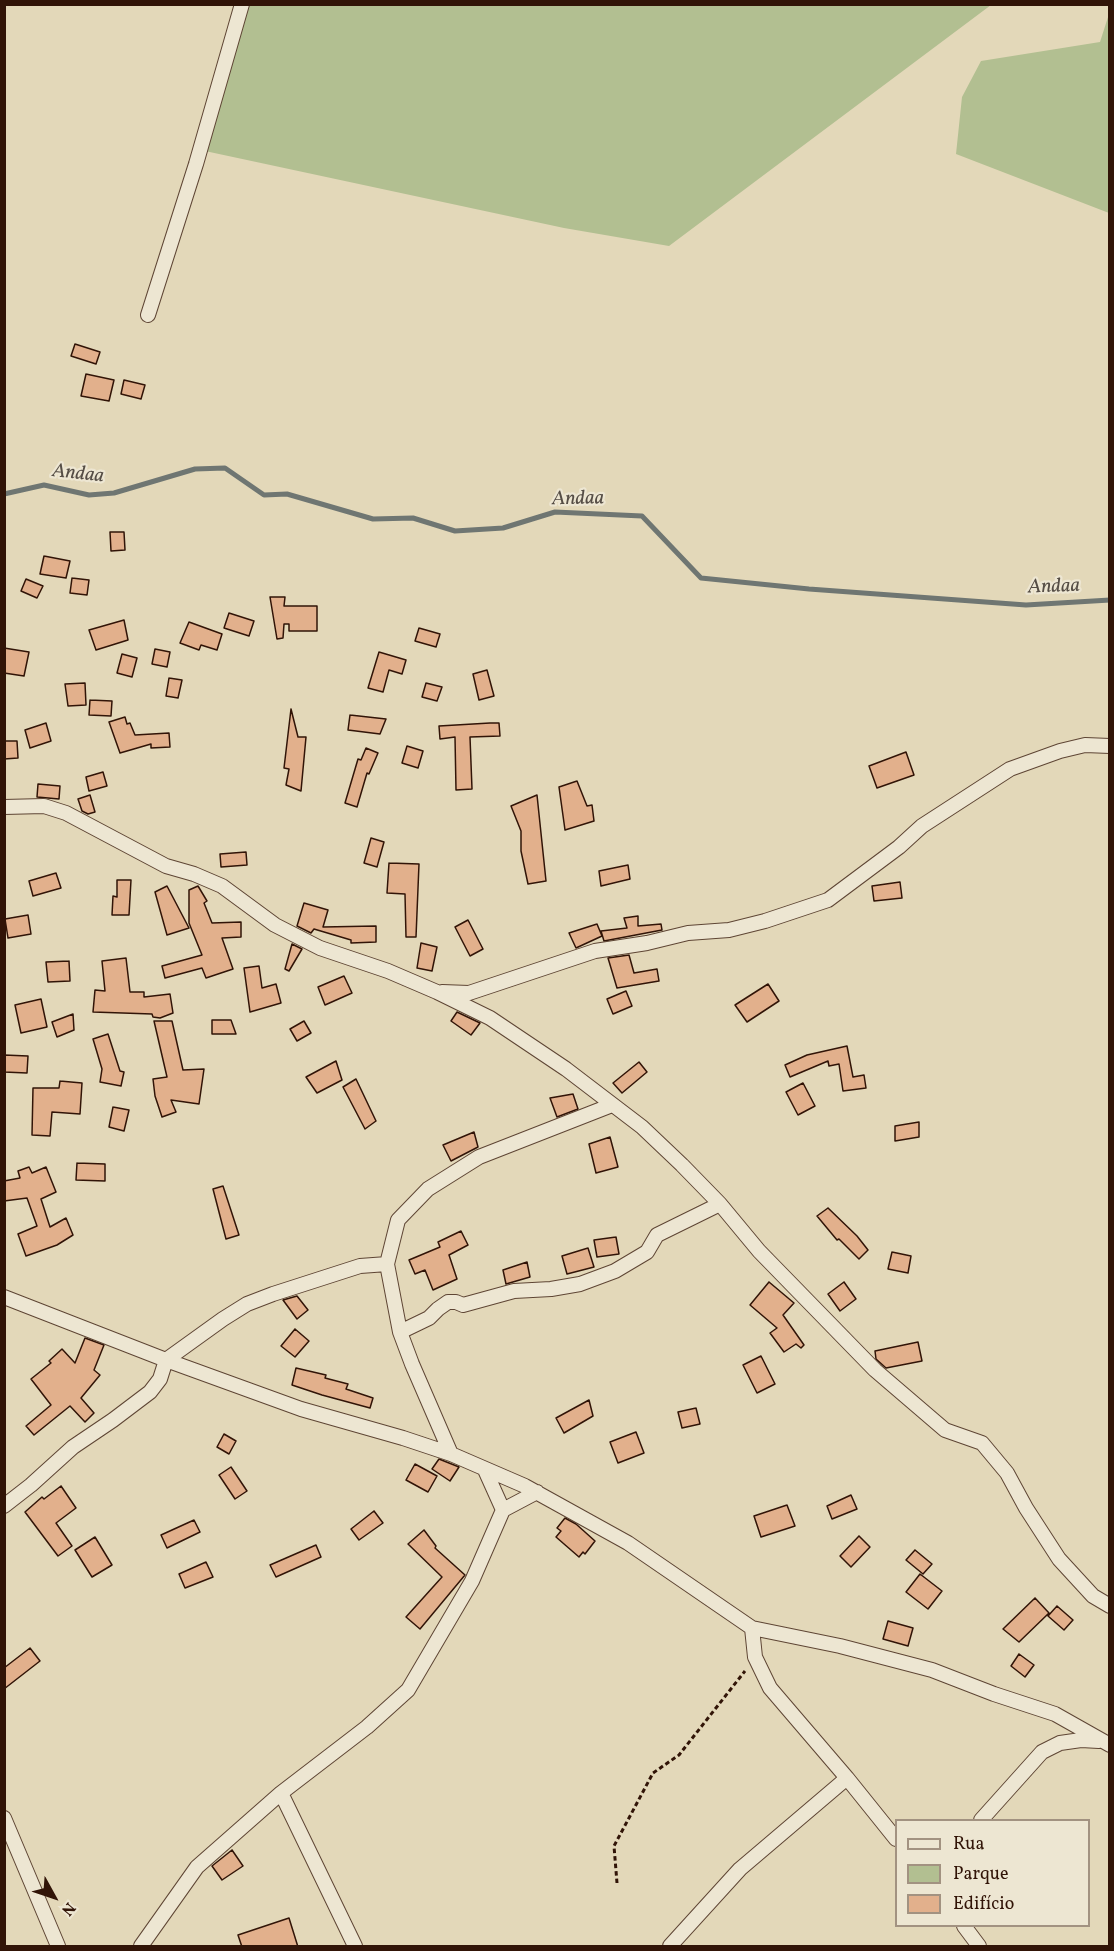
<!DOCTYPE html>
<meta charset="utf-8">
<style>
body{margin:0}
#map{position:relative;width:1114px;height:1951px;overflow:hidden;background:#e3d8b9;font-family:Vollkorn,serif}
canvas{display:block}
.frame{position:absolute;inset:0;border:6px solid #311407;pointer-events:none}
.legend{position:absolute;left:895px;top:1819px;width:195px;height:108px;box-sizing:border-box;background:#ede6d2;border:2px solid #a29281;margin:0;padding:8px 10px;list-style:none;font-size:18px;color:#311407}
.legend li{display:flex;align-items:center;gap:12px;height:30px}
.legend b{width:30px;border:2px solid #a29281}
.north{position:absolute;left:24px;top:1867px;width:60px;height:60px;-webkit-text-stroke:4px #ede6d2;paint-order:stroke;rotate:130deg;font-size:16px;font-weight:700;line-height:24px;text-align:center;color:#311407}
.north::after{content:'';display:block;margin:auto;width:21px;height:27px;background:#311407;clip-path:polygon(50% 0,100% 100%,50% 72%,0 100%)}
</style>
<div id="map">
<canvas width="1114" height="1951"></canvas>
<div class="frame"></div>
<ul class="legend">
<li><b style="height:8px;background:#ede6d2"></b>Rua</li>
<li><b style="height:16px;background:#b2bf91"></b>Parque</li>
<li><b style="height:16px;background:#e2b08c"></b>Edifício</li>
</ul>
<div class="north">N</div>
</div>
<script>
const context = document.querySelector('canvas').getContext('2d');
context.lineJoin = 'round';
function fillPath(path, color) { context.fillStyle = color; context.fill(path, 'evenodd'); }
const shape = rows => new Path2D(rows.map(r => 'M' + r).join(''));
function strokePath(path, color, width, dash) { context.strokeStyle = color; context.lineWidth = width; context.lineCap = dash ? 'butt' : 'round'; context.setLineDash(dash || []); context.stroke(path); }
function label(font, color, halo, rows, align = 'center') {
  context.font = font + ' Vollkorn,serif'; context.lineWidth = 4.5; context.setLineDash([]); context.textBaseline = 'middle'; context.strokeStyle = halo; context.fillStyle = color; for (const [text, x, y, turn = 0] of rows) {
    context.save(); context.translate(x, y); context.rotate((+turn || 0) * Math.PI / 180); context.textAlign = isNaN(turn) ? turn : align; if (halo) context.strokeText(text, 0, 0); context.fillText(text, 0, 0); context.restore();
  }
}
const green = shape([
 [249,5,991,5,669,246,564,228,205,151],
 [1109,14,1109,213,956,154,962,97,981,61,1100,42]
]);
const stream = shape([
 [4,494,44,485,89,495,114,493,195,469,225,468,264,495,287,494,373,519,413,518,455,531,503,528,555,512,642,516,701,578,809,589,1026,605,1110,600]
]);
const building = shape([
 [75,344,100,352,96,364,71,356,75,344],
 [86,374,114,380,109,401,81,396,86,374],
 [124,380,145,385,141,399,121,394,124,380],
 [110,532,124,532,125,550,111,551,110,532],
 [44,556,70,561,66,578,40,574,44,556],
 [72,578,89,580,87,595,70,593,72,578],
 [26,579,43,586,37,598,21,591,26,579],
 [270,597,285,597,284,606,317,606,317,631,289,631,289,624,284,624,283,638,277,639,270,597],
 [229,613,254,621,249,636,224,628,229,613],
 [124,620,128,640,96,650,89,630,124,620],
 [189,622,222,634,217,650,201,645,199,650,180,643,189,622],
 [419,628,440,634,436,647,415,641,419,628],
 [4,648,29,652,24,676,4,673,4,648],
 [155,649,170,652,167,667,152,664,155,649],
 [379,652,406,660,402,674,389,670,383,692,368,688,379,652],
 [122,654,137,658,132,677,117,673,122,654],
 [487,670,494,696,479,700,473,674,487,670],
 [169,678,182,680,178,698,166,696,169,678],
 [85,683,86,705,68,706,65,684,85,683],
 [426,683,442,687,437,701,422,697,426,683],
 [90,700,112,701,111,716,89,715,90,700],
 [291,709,298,737,306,737,301,791,286,785,289,769,284,768,291,709],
 [350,715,386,719,380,734,348,730,350,715],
 [125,717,127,724,130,723,135,735,169,733,170,747,151,748,151,744,120,753,109,722,125,717],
 [46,723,51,741,30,748,25,730,46,723],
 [490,723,499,723,500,736,470,737,472,789,456,790,455,737,440,739,439,726,490,723],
 [4,741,17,741,18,758,4,759,4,741],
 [407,746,423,751,418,768,402,763,407,746],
 [366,748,378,753,369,774,367,773,357,807,345,803,358,759,361,760,366,748],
 [906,752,914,775,877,788,869,766,906,752],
 [103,772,107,786,89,791,86,777,103,772],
 [577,781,587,806,592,805,594,821,565,830,559,787,577,781],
 [38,784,60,786,59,799,37,797,38,784],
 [90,795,95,812,88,814,82,811,78,799,90,795],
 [537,795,546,881,528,884,521,851,521,831,511,806,537,795],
 [371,838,384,842,377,867,364,863,371,838],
 [246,852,247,865,221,867,220,854,246,852],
 [389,863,419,864,416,937,406,937,405,894,387,893,389,863],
 [628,865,630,879,601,886,599,871,628,865],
 [56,873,61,888,33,896,29,881,56,873],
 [117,880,131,880,129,915,112,915,113,896,117,897,117,880],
 [900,882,902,898,874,901,872,886,900,882],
 [167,886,189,928,167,935,155,892,167,886],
 [198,886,207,901,204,903,212,923,241,922,241,937,222,938,233,969,206,978,202,968,165,978,162,966,202,955,189,923,189,890,198,886],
 [304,903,328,910,323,927,376,926,376,942,351,943,351,940,314,929,311,933,297,926,304,903],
 [28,915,31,934,8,938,5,919,28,915],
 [638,916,638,926,661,924,662,930,604,941,601,931,627,928,624,918,638,916],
 [468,920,483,949,470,956,455,927,468,920],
 [597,924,602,936,576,948,569,933,597,924],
 [421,943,437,947,432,971,417,968,421,943],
 [292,944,302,949,289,971,285,969,292,944],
 [629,955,634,973,657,969,659,981,617,988,608,958,629,955],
 [126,958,130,992,144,992,144,997,170,994,173,1013,160,1018,153,1017,152,1014,93,1012,95,990,105,991,102,961,126,958],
 [69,961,70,981,48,982,46,962,69,961],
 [259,966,262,988,276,984,281,1003,250,1012,244,968,259,966],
 [344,976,352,993,325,1005,318,987,344,976],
 [768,984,779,1001,747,1022,735,1005,768,984],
 [626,991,632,1006,613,1014,607,999,626,991],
 [41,999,47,1027,21,1033,15,1005,41,999],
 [457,1012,480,1023,471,1035,451,1021,457,1012],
 [73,1014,74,1030,57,1037,52,1022,73,1014],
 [212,1020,231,1020,236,1034,212,1034,212,1020],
 [154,1021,172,1021,183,1070,204,1069,199,1104,171,1100,176,1112,162,1117,155,1096,153,1079,167,1077,154,1021],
 [304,1021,311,1033,297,1041,290,1029,304,1021],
 [108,1034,120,1071,124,1072,121,1086,100,1082,102,1069,93,1039,108,1034],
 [847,1046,853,1077,864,1075,866,1088,843,1091,839,1064,829,1066,828,1061,790,1077,785,1065,807,1055,847,1046],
 [4,1055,28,1056,27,1073,4,1072,4,1055],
 [336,1061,342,1080,317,1093,306,1077,336,1061],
 [639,1062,647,1072,622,1093,613,1083,639,1062],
 [356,1079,376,1121,365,1129,343,1087,356,1079],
 [60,1081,82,1083,80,1114,52,1112,50,1136,32,1135,33,1088,59,1088,60,1081],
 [803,1083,815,1106,798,1115,786,1092,803,1083],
 [573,1094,578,1109,557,1117,550,1098,573,1094],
 [113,1107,129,1110,124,1131,109,1127,113,1107],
 [919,1122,919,1137,895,1141,895,1126,919,1122],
 [474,1132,478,1147,451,1161,443,1145,474,1132],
 [610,1137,618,1167,596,1173,589,1144,610,1137],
 [77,1163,105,1164,105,1181,76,1180,77,1163],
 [29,1167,32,1173,46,1167,56,1192,41,1199,50,1227,66,1218,73,1235,57,1245,26,1256,18,1234,37,1226,27,1198,4,1201,4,1181,20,1178,18,1171,29,1167],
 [223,1186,239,1235,226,1239,213,1189,223,1186],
 [828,1208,857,1236,868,1250,859,1259,839,1239,837,1240,817,1216,828,1208],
 [461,1231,468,1245,449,1255,457,1279,433,1290,425,1270,415,1274,409,1260,440,1247,438,1242,461,1231],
 [616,1237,619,1254,597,1257,594,1240,616,1237],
 [588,1248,594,1267,567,1274,562,1256,588,1248],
 [892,1252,911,1256,908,1273,888,1269,892,1252],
 [527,1262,530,1277,506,1284,503,1270,527,1262],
 [769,1282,794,1303,783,1315,804,1345,801,1348,796,1344,784,1352,770,1333,777,1328,750,1305,769,1282],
 [844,1282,856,1299,840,1311,828,1294,844,1282],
 [297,1296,308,1310,297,1319,283,1300,297,1296],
 [295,1329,309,1341,295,1357,281,1346,295,1329],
 [85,1338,104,1345,94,1370,100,1375,81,1398,94,1413,85,1422,70,1406,34,1435,26,1426,51,1405,31,1379,51,1363,49,1361,62,1349,75,1363,85,1338],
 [918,1342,922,1361,886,1368,876,1359,875,1351,918,1342],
 [761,1356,775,1384,757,1393,743,1365,761,1356],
 [296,1368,326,1375,325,1378,348,1384,346,1389,373,1398,370,1408,322,1395,292,1385,296,1368],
 [589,1400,593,1416,564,1433,556,1418,589,1400],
 [696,1408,700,1424,682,1428,678,1412,696,1408],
 [636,1432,644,1453,618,1463,610,1442,636,1432],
 [224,1434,236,1441,229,1454,217,1447,224,1434],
 [439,1459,459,1467,450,1481,432,1469,439,1459],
 [415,1464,437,1476,428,1492,406,1480,415,1464],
 [231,1467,247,1491,235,1499,219,1475,231,1467],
 [61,1486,76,1508,56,1523,72,1546,58,1556,25,1512,42,1497,44,1499,61,1486],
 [851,1495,857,1509,832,1519,827,1506,851,1495],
 [787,1505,795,1526,761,1537,754,1516,787,1505],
 [374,1511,383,1523,359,1540,351,1529,374,1511],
 [565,1518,576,1524,595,1541,585,1554,583,1552,579,1557,556,1537,561,1531,557,1528,565,1518],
 [194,1520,200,1532,167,1548,161,1535,194,1520],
 [424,1530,436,1546,435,1548,465,1575,420,1629,406,1617,442,1577,408,1544,424,1530],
 [859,1536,870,1547,851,1567,840,1556,859,1536],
 [95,1537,112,1565,92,1577,75,1550,95,1537],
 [316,1545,321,1557,276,1577,270,1565,316,1545],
 [915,1550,932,1564,923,1574,906,1560,915,1550],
 [206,1562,213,1577,185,1588,179,1574,206,1562],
 [920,1574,942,1591,928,1609,906,1592,920,1574],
 [1035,1598,1049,1613,1019,1642,1003,1629,1035,1598],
 [1057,1606,1073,1620,1064,1630,1048,1616,1057,1606],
 [888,1621,913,1628,908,1646,883,1639,888,1621],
 [30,1648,40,1661,4,1689,4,1668,30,1648],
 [1019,1654,1034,1665,1025,1677,1011,1666,1019,1654],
 [232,1850,243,1866,222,1880,212,1866,232,1850],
 [289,1918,298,1947,242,1947,238,1935,289,1918]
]);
const path = shape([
 [617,1883,614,1846,653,1773,679,1755,745,1671]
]);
const street = shape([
 [148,315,196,164,242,4],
 [4,807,44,806,66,813,166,866,194,874,222,886,275,925,320,948,388,971,437,992,490,1018,566,1069,642,1127,682,1165,720,1204,759,1251,875,1370,945,1430,982,1443,1007,1473,1026,1508,1059,1559,1093,1596,1110,1606],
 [442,992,469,993,595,951,647,943,688,933,729,930,765,921,828,900,899,847,922,826,1010,769,1060,751,1085,745,1110,746],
 [4,1297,166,1360,301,1409,403,1438,451,1454,525,1486,628,1543,752,1628,840,1646,932,1670,994,1694,1055,1714,1110,1745],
 [400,1332,429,1318,438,1309,448,1302,456,1302,463,1305,514,1291,551,1289,580,1284,615,1271,647,1252,657,1235,720,1204],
 [451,1454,412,1364,400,1332,387,1264,398,1220,428,1189,479,1157,612,1105],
 [485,1470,503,1510],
 [4,1506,31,1485,73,1447,113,1420,150,1392,160,1379,166,1360,223,1319,247,1304,273,1294,360,1266,387,1264],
 [752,1628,755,1657,770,1688,847,1778,896,1839],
 [281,1793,355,1946],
 [4,1818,58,1946],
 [981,1820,1042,1752,1060,1743,1081,1740,1099,1741],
 [964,1926,979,1946],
 [141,1946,197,1867,281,1793,367,1727,408,1690,472,1581,503,1510,537,1492],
 [670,1946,740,1869,847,1778]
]);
const waterNames = [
 ["Andaa",78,475,6],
 ["Andaa",578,500,-1],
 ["Andaa",1054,588,-2]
];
fillPath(green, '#b2bf91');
strokePath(stream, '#6f7672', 5);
fillPath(building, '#e2b08c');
strokePath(building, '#311407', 1.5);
strokePath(street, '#5e4534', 16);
strokePath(path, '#311407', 3, [4.5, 3]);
strokePath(street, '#ede6d2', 14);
label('italic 20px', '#554d45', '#ede6d2', waterNames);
</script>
